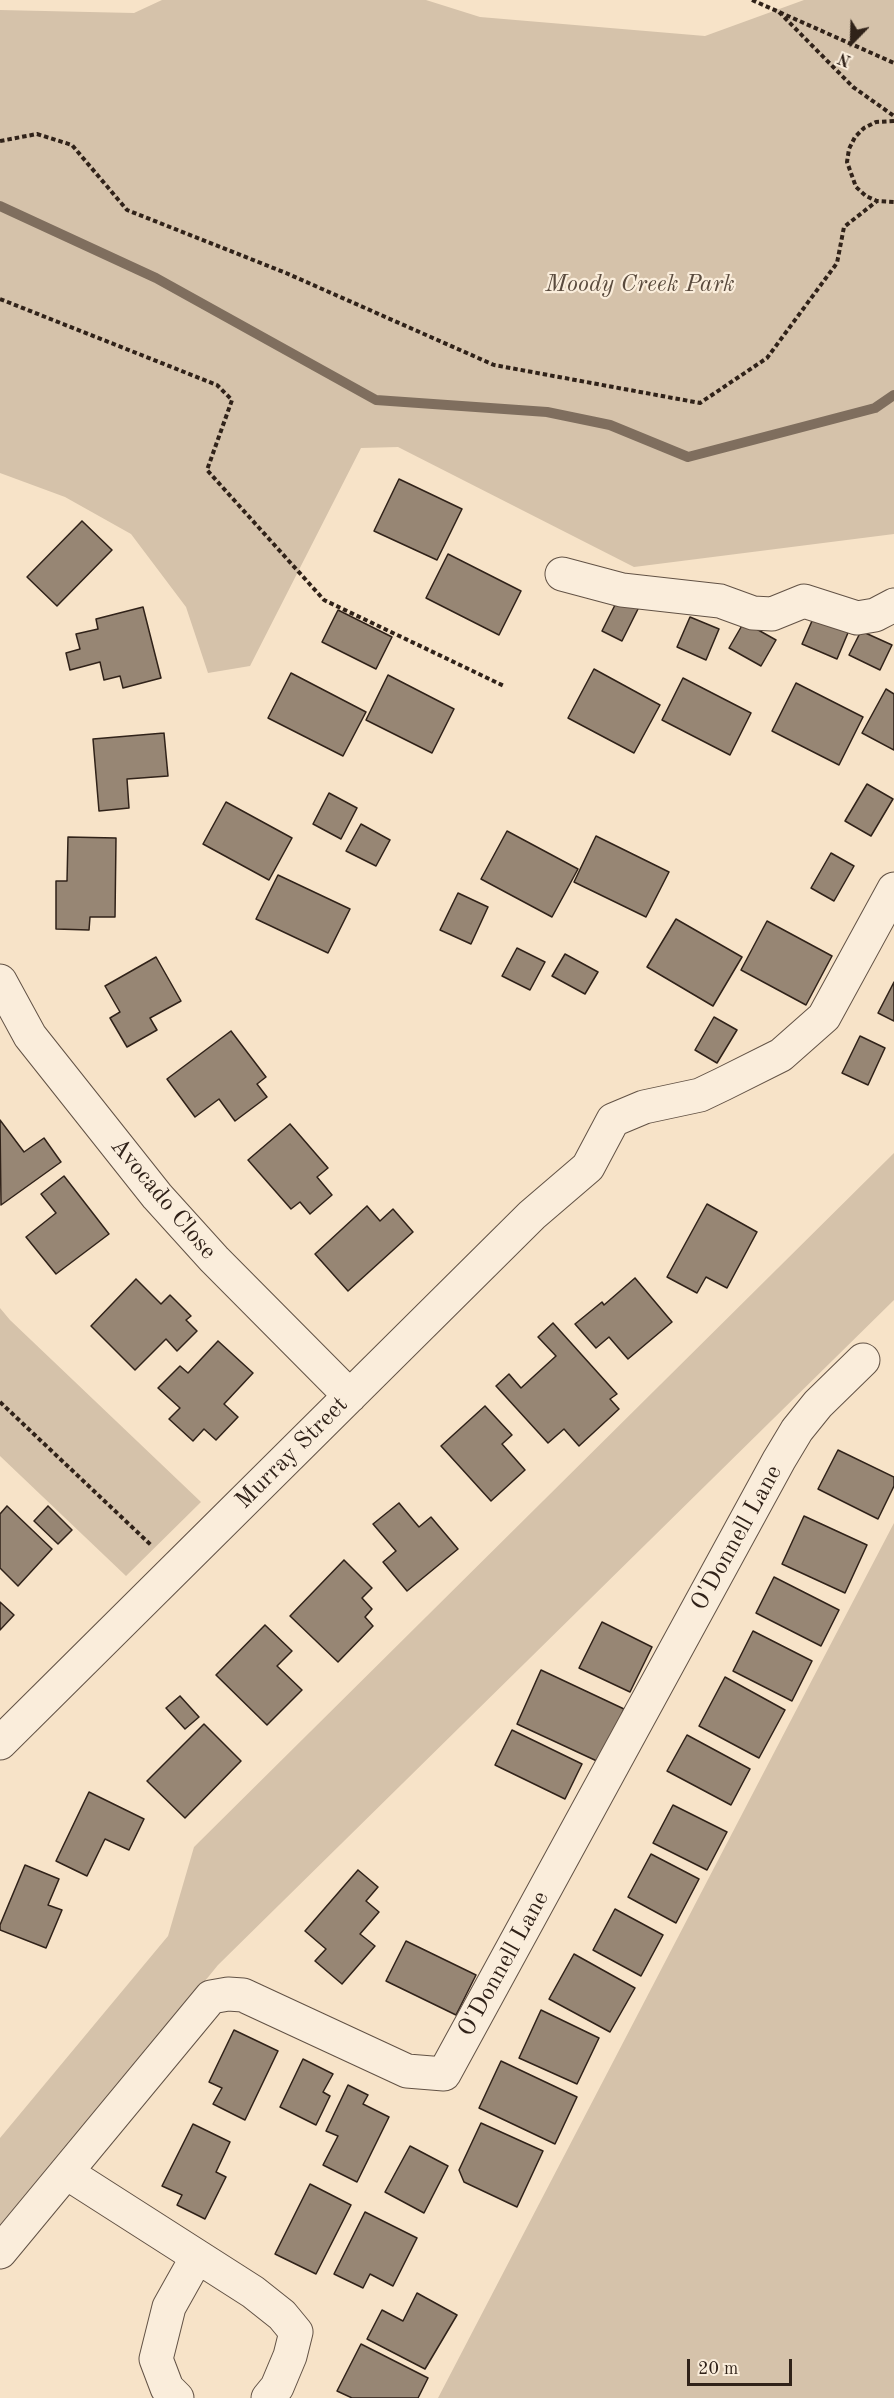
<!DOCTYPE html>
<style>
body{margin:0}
#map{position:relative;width:894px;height:2398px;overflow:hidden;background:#f7e3c8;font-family:"Old Standard TT",serif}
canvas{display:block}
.north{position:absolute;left:822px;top:12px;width:60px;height:60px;-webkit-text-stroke:4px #faeddb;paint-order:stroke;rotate:203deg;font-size:16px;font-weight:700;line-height:24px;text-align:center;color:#302219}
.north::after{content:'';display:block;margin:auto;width:21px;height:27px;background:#302219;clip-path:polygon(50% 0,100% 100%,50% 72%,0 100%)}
.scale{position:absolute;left:687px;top:2359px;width:105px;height:27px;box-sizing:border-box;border:3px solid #302219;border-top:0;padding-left:8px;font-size:18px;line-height:21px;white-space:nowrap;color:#302219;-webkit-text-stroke:4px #faeddb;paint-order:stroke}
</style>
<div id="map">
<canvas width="894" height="2398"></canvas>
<div class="north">N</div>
<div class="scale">20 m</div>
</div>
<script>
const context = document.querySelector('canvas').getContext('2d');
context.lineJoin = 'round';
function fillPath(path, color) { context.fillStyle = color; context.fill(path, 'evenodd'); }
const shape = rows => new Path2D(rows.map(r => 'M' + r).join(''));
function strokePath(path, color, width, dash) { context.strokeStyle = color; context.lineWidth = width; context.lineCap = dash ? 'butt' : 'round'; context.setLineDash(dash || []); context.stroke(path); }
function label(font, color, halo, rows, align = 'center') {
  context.font = font + ' "Old Standard TT",serif'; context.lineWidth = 4.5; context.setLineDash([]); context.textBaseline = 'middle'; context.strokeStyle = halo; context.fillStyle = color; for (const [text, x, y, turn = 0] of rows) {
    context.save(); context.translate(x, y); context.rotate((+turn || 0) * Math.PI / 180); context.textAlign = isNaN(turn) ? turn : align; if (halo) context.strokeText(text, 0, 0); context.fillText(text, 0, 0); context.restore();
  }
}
const green = shape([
 [162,0,426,0,480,17,705,36,804,0,894,0,894,534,634,567,398,447,361,448,250,666,208,673,186,607,131,534,65,497,0,473,0,10,134,13],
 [894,1153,894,1300,218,1965,0,2232,0,2138,168,1936,194,1847],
 [0,1308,10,1320,201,1502,126,1576,0,1456],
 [894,1523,894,2398,438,2398,790,1722]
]);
const stream = shape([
 [0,206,156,278,376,400,547,412,610,425,688,457,875,408,894,395]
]);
const building = shape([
 [399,479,462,509,437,560,374,531,399,479],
 [82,521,112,550,57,606,27,577,82,521],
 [448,554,521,591,499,635,426,598,448,554],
 [619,597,639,607,622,641,602,631,619,597],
 [143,607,161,678,123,688,120,676,104,680,100,662,70,670,66,653,80,649,76,634,98,629,96,619,143,607],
 [338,610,392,637,376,669,322,642,338,610],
 [815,614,850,628,837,659,802,644,815,614],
 [690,617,719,629,706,660,677,647,690,617],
 [744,622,776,640,761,666,729,648,744,622],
 [861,631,892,645,880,670,849,655,861,631],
 [594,669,660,705,634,753,568,718,594,669],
 [291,673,366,712,343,756,268,718,291,673],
 [388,675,454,709,432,753,366,720,388,675],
 [683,678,751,713,730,755,662,720,683,678],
 [796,683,863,717,839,765,772,731,796,683],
 [886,689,894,694,894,750,862,733,886,689],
 [164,733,168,776,127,779,129,808,99,811,93,739,164,733],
 [867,784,893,799,871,836,845,821,867,784],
 [329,793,357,808,341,839,313,824,329,793],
 [226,802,292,838,269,880,203,844,226,802],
 [361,824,390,840,376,866,346,851,361,824],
 [507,831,578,869,552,917,481,879,507,831],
 [596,836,669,872,646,917,574,882,596,836],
 [68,837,116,838,115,917,90,917,89,930,56,929,56,881,67,881,68,837],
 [831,853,854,866,834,901,811,888,831,853],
 [278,875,350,909,328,953,256,919,278,875],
 [458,893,488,907,471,944,440,930,458,893],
 [676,919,742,957,713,1006,647,967,676,919],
 [767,921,832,956,806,1005,741,970,767,921],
 [517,948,545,962,530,990,502,976,517,948],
 [565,954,598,972,585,994,552,976,565,954],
 [156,957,181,1001,150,1018,157,1030,127,1047,110,1018,120,1012,105,986,156,957],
 [894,982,894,1021,878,1013,894,982],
 [714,1017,737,1030,717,1063,695,1050,714,1017],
 [231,1031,266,1077,257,1084,267,1097,235,1121,219,1099,195,1117,167,1079,231,1031],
 [860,1036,885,1048,868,1085,842,1073,860,1036],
 [0,1120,24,1152,44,1138,61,1162,1,1205,0,1120],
 [290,1124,328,1168,317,1177,332,1195,310,1214,300,1202,291,1209,248,1160,290,1124],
 [64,1176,109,1234,56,1274,26,1237,56,1213,41,1194,64,1176],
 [707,1204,757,1232,727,1288,706,1277,697,1293,667,1277,707,1204],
 [367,1206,380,1221,393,1209,413,1232,348,1291,315,1254,367,1206],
 [635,1278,672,1322,628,1359,609,1337,596,1348,575,1324,602,1302,604,1305,635,1278],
 [136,1279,161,1304,170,1295,191,1316,186,1320,197,1331,177,1351,166,1339,135,1370,91,1326,136,1279],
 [553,1323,617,1394,610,1399,619,1409,579,1446,564,1429,548,1443,496,1386,509,1374,521,1388,556,1356,538,1337,553,1323],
 [218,1341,253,1373,224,1404,238,1417,216,1440,204,1429,193,1441,169,1419,180,1408,158,1388,180,1366,188,1373,218,1341],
 [485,1406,512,1435,502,1444,525,1470,491,1501,441,1446,485,1406],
 [838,1450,894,1477,894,1486,878,1519,818,1489,838,1450],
 [399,1503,419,1527,431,1517,458,1549,407,1591,383,1562,396,1551,373,1524,399,1503],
 [7,1506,52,1549,18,1586,0,1568,0,1514,7,1506],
 [48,1506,72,1530,58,1544,34,1521,48,1506],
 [804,1516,867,1545,845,1593,782,1564,804,1516],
 [344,1560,372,1588,362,1598,372,1609,365,1617,373,1626,338,1662,290,1616,344,1560],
 [774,1577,839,1610,821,1646,756,1613,774,1577],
 [0,1602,14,1615,0,1630,0,1602],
 [602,1622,652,1647,630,1692,579,1668,602,1622],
 [265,1625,292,1651,277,1666,302,1690,267,1725,216,1675,265,1625],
 [753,1631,812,1661,792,1701,733,1671,753,1631],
 [541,1670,624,1709,599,1762,517,1724,541,1670],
 [725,1677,785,1710,759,1758,699,1726,725,1677],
 [180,1696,199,1717,185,1729,166,1708,180,1696],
 [204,1724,241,1761,185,1818,147,1781,204,1724],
 [512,1730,582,1764,565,1799,495,1765,512,1730],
 [687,1735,750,1769,731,1805,667,1771,687,1735],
 [89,1792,144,1819,129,1850,105,1839,87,1876,56,1861,89,1792],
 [673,1805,727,1832,707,1870,653,1843,673,1805],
 [651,1854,699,1879,676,1923,628,1897,651,1854],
 [25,1865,59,1879,48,1905,62,1910,46,1948,0,1930,0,1925,25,1865],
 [358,1870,378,1887,366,1901,379,1912,360,1934,375,1946,342,1984,315,1961,326,1949,305,1931,358,1870],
 [615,1909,663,1935,641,1976,593,1950,615,1909],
 [406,1941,476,1975,456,2015,386,1981,406,1941],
 [574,1954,635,1988,610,2032,549,1999,574,1954],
 [541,2010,599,2038,577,2084,519,2058,541,2010],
 [234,2030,278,2051,245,2120,213,2104,222,2088,209,2082,234,2030],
 [303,2059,333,2074,323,2092,330,2096,316,2125,280,2107,303,2059],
 [501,2061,577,2097,555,2144,479,2108,501,2061],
 [348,2085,368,2095,363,2104,389,2117,357,2182,323,2165,338,2136,326,2131,348,2085],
 [481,2123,543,2151,517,2207,464,2182,459,2170,481,2123],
 [193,2124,230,2142,216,2172,226,2177,205,2219,177,2205,182,2195,162,2186,193,2124],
 [410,2146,448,2166,424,2213,385,2192,410,2146],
 [310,2184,351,2205,316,2274,275,2254,310,2184],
 [365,2212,417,2238,393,2286,370,2274,363,2288,334,2274,365,2212],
 [417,2293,457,2315,425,2369,367,2339,382,2310,403,2321,417,2293],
 [361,2344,428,2378,418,2398,352,2398,337,2391,361,2344]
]);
const path = shape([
 [752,0,894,63],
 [779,12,853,87,894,116],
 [894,121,876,122,864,128,855,137,849,149,847,162,856,187,866,196,877,201,894,202],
 [0,141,37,134,72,145,127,210,286,273,494,365,700,403,767,358,837,263,844,227,877,201],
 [0,299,217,385,232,400,207,470,324,600,504,686],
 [0,1402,152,1546]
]);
const minor = shape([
 [562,574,622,590,720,601,753,613,772,614,804,601,857,618,875,615,894,605],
 [0,981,30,1036,157,1196,214,1259,350,1396],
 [0,1743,532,1215,588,1167,613,1120,644,1107,700,1095,723,1084,781,1055,824,1017,894,889],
 [67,2173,253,2292,282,2315,296,2332,290,2356,277,2387,268,2398],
 [0,2252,211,1997,228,1994,243,1995,407,2071,444,2074,779,1460,797,1430,818,1404,863,1360],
 [177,2398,167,2388,156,2359,169,2307,197,2257]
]);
const parkNames = [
 ["Moody Creek Park",640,285]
];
const streetNames = [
 ["Avocado Close",163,1199,50],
 ["Murray Street",292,1453,-45],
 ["O'Donnell Lane",737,1538,-61],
 ["O'Donnell Lane",504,1964,-61]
];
fillPath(green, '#d5c2aa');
strokePath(stream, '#7f6e5e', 10);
fillPath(building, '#978674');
strokePath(building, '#302219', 1.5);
strokePath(minor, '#625245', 35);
strokePath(path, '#302219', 4, [4.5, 3]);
strokePath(minor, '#faeddb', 33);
label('italic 24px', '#594a3d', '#faeddb', parkNames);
label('24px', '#302219', '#faeddb', streetNames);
</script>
